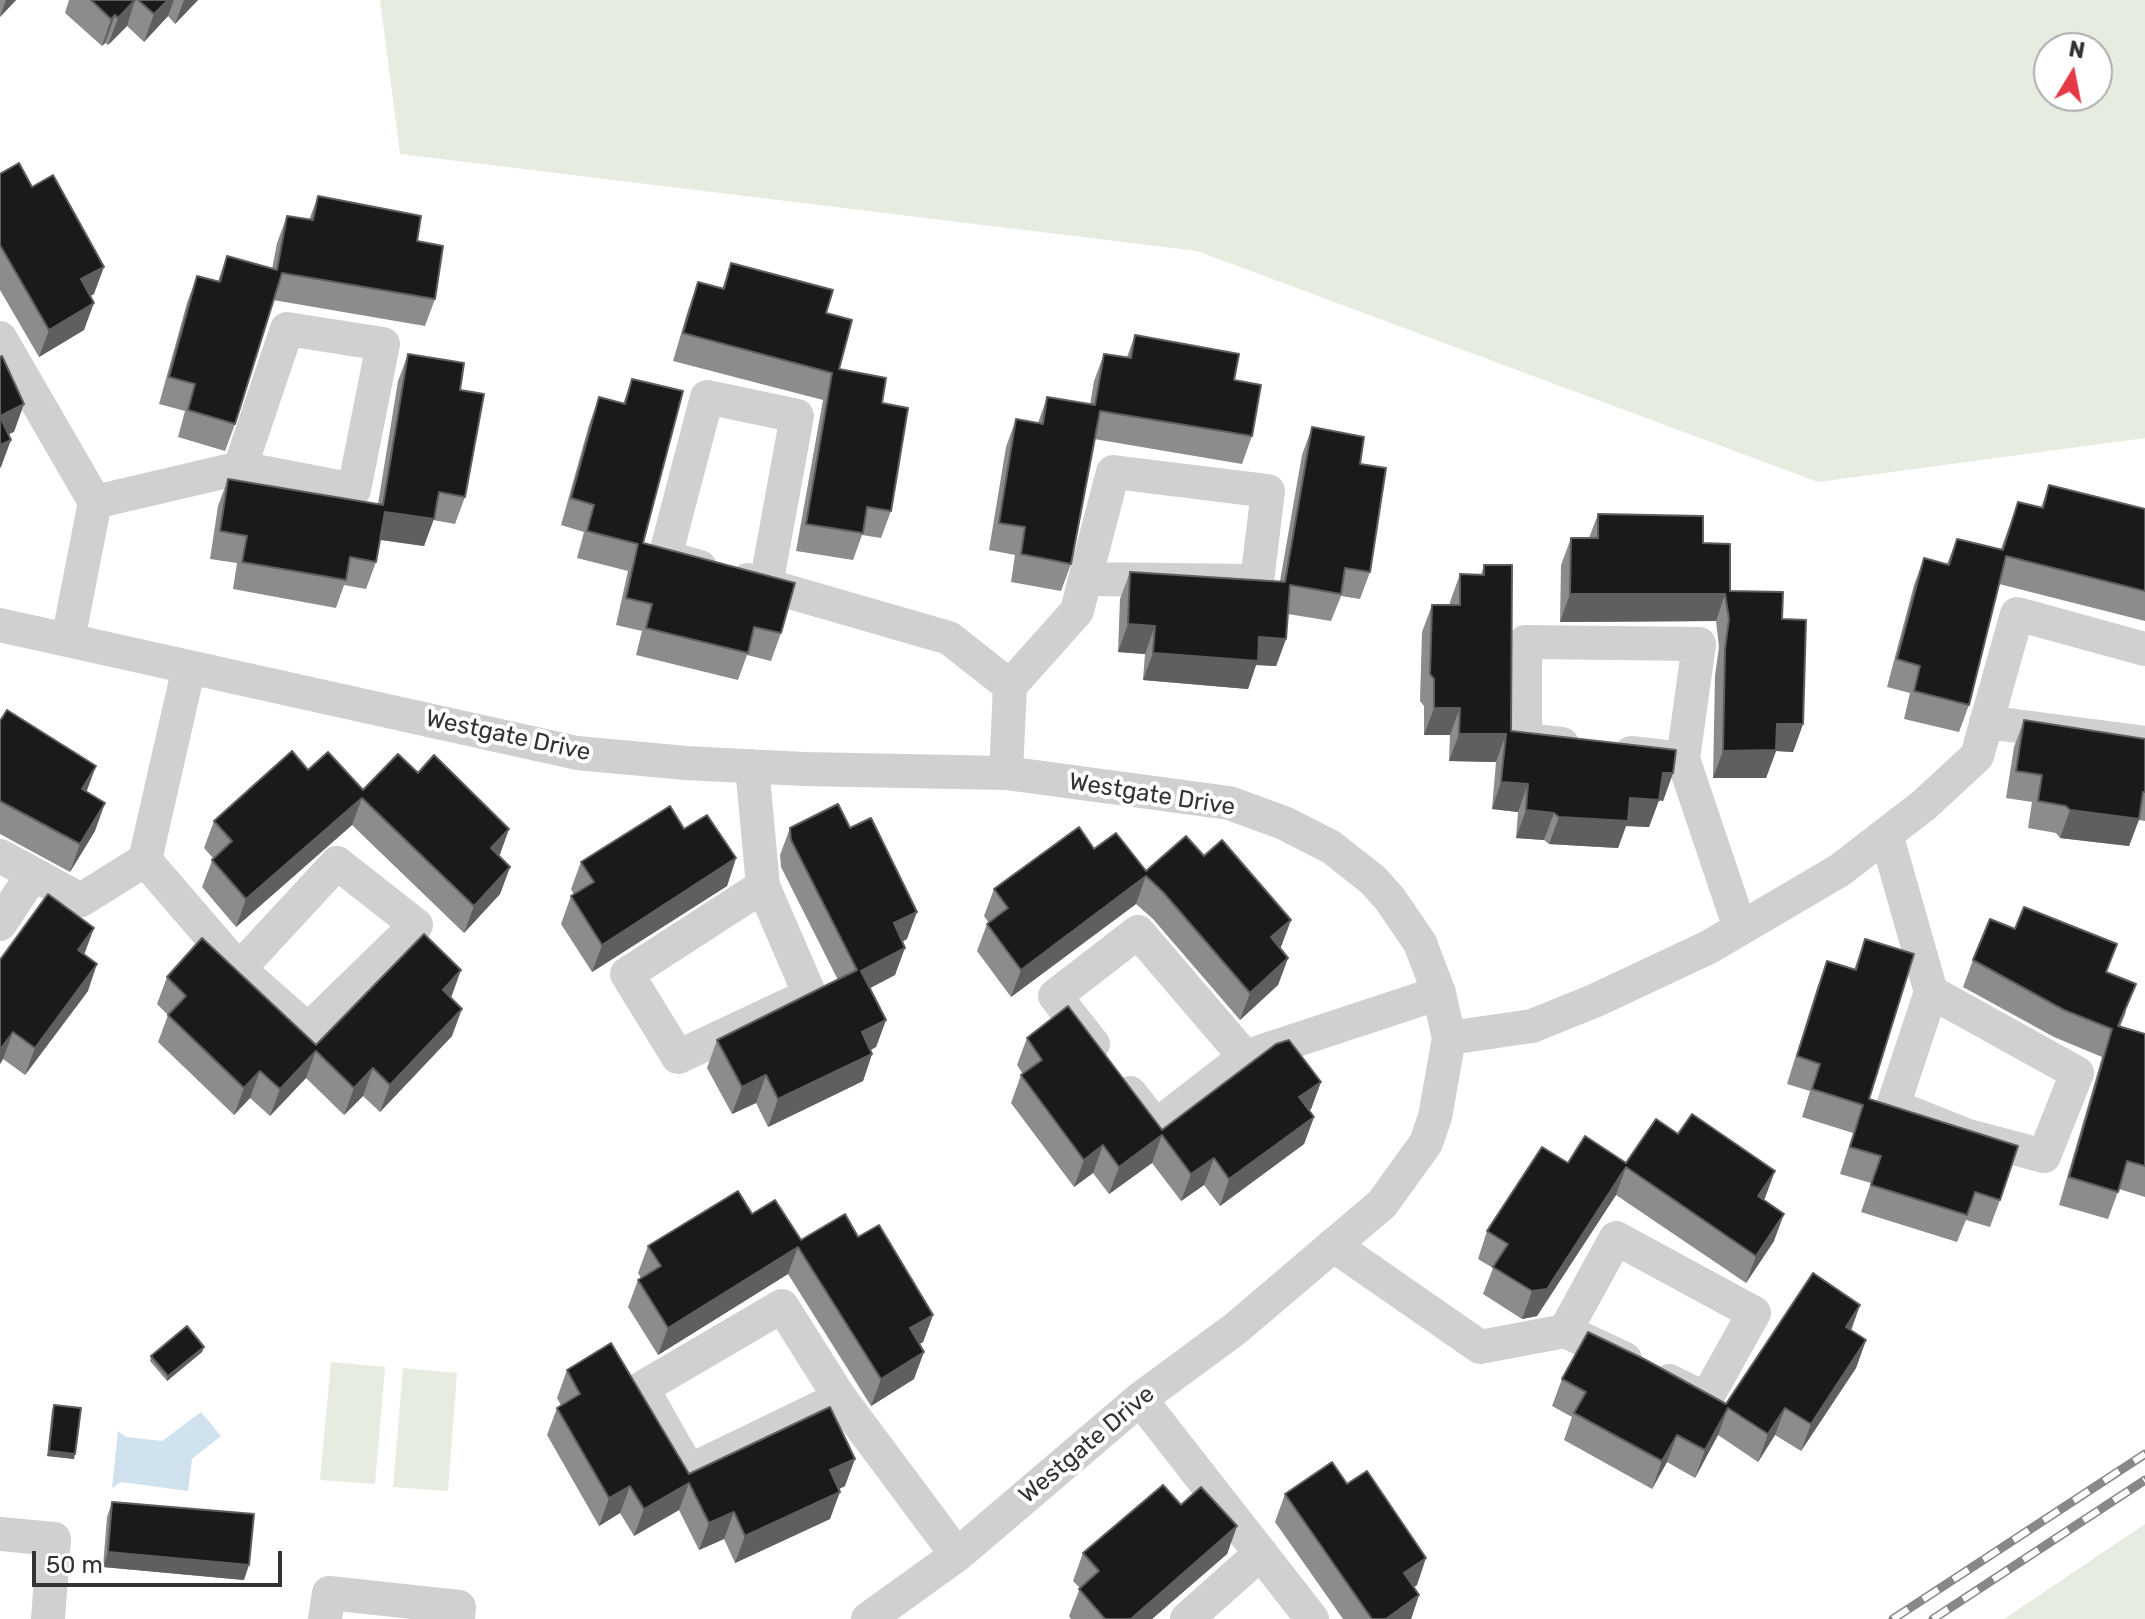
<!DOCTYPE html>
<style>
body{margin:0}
#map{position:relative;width:2145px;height:1619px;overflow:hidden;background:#fff;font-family:Rubik,sans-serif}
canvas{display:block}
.north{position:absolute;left:2033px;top:32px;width:80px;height:80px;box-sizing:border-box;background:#fff;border:2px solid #adadad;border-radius:50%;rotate:10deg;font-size:22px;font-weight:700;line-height:32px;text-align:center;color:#333}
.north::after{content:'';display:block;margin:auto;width:28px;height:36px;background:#e63946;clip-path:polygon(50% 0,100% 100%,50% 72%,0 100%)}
.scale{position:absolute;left:32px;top:1551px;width:250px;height:36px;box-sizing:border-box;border:4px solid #333;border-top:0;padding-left:10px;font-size:24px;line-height:28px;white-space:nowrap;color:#333;-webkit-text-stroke:6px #fff;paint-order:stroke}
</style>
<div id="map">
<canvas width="2145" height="1619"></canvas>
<div class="north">N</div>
<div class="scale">50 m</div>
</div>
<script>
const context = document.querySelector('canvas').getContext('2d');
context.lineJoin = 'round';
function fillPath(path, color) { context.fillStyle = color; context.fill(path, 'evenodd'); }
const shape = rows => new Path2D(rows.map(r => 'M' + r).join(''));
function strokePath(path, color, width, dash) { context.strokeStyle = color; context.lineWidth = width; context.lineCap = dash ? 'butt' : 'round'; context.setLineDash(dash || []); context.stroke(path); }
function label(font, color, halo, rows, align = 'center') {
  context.font = font + ' Rubik,sans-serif'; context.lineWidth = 8; context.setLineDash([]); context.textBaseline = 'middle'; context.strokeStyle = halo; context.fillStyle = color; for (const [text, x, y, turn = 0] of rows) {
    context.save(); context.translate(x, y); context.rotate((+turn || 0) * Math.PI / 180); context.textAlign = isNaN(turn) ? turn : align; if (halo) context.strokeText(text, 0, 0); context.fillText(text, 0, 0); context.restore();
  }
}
const green = shape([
 [380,0,2145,0,2145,438,1818,482,1197,251,400,154],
 [2049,48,2097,48,2097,96,2049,96],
 [331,1362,385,1367,375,1484,320,1480],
 [403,1368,457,1373,448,1491,393,1487],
 [2145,1524,2145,1619,2004,1619]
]);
const water = shape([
 [201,1412,221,1436,192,1459,188,1491,121,1482,112,1488,118,1431,126,1437,162,1441]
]);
const minor = shape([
 [0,338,95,502,68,640],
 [95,502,240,468,287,329,383,344,354,490,240,468],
 [700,567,665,557,707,397,797,416,766,585],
 [748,580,949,638,1010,686],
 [0,625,577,753,686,763,804,769,1006,773,1229,803,1284,823,1331,847,1373,880,1390,899,1420,943,1439,993,1449,1038,1435,1117,1426,1143,1382,1204,1235,1329,1140,1399,957,1555,868,1619],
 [1986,722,2145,743],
 [1562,744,1525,740,1525,642,1699,644,1683,759],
 [1631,753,1683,759,1740,928],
 [752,766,763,886,627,974,678,1057,810,995,763,886],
 [1006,773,1010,686,1077,611,1085,579,1113,472,1268,491,1257,581,1085,579],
 [1886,834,1931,992,1893,1106,1968,1136,2044,1156,2077,1073,1931,992],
 [0,856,81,900,145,860,189,667],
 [145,860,239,969,337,863,416,925,308,1030,239,969],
 [0,924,33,874],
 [1449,1038,1532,1026,1594,1001,1709,947,1840,870,1924,805,1977,756,2017,614,2145,649],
 [1093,1044,1055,996,1138,932,1245,1057,1439,993],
 [1130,1093,1156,1126,1245,1057],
 [1333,1245,1480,1347,1565,1331,1616,1238,1754,1313,1706,1399,1669,1381],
 [1565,1331,1625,1359],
 [840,1398,689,1471,642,1388,782,1306,840,1398,957,1555],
 [1140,1399,1312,1619],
 [0,1534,54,1539,48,1619],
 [325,1619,329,1593,459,1607,458,1619],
 [1187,1619,1261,1553]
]);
const rail = shape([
 [1893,1619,2145,1454],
 [1933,1619,2145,1480]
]);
const wall = shape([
 [0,0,16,0,0,17],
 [69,0,198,0,175,24,168,16,144,42,127,26,108,45,105,43,102,46,65,13],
 [0,174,94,294,90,296,84,330,39,357,0,290],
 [318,196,417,241,435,299,425,326,273,300,235,424,225,451,178,437,185,411,159,404,187,303,197,276,218,281,227,256,272,269,277,243,287,216,309,220],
 [731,263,826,313,839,369,882,403,891,511,881,538,862,535,853,560,796,551,823,400,673,361,688,310,698,282,722,289],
 [1135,335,1234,380,1252,436,1242,464,1094,439,1071,564,1061,591,1011,582,1015,555,989,550,1006,447,1016,419,1038,423,1047,397,1090,405,1094,381,1104,354,1127,357],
 [408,354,460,390,465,497,455,524,433,520,424,546,380,540,376,562,366,589,344,585,336,608,233,589,237,563,210,559,218,506,228,479,378,504,398,381],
 [632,379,643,543,781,633,771,661,747,655,738,680,636,655,642,631,616,625,628,571,577,558,584,532,561,525,589,425,599,397,623,404],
 [1312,427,1360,464,1370,572,1360,599,1341,596,1331,621,1288,614,1286,639,1276,666,1256,665,1248,689,1143,680,1145,654,1118,652,1120,599,1130,572,1280,581,1302,455],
 [2049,485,2145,509,2145,621,1999,584,1969,705,1959,732,1904,719,1910,693,1887,687,1914,585,1924,558,1947,564,1957,539,2001,549,2018,502,2041,508],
 [1598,514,1703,543,1730,591,1782,619,1803,724,1793,752,1776,751,1766,778,1713,778,1715,676,1719,647,1716,621,1560,622,1561,565,1571,538,1589,538],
 [1484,565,1511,731,1673,773,1663,801,1659,800,1649,827,1626,826,1618,848,1549,844,1544,840,1516,838,1518,812,1492,809,1496,762,1449,761,1450,735,1424,735,1424,706,1420,701,1422,632,1432,605,1450,605,1450,602,1460,574,1481,575],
 [2024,720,2145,739,2145,821,2139,820,2129,846,2060,838,2056,833,2028,828,2032,802,2006,798,2014,747],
 [0,721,86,792,95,831,70,872,0,834],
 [308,770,363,790,418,773,509,829,499,856,510,867,500,894,464,933,352,825,236,927,202,887,213,858,204,848,214,821],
 [790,828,907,939,902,942,895,975,870,988,886,1020,876,1047,871,1050,872,1054,863,1081,768,1127,756,1103,732,1114,707,1068,717,1040,838,980,781,867,780,855],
 [684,829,736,858,727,886,592,972,561,924,571,896,574,895,571,889,581,862],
 [1094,849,1146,871,1204,856,1291,920,1280,948,1288,958,1278,985,1240,1020,1153,919,1136,904,1011,997,977,951,987,924,989,923,984,916,994,889],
 [1865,939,1869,1099,2000,1200,1990,1227,1966,1220,1957,1242,1861,1212,1871,1183,1840,1174,1853,1133,1802,1117,1810,1091,1787,1084,1817,988,1827,961,1854,970],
 [84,954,88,991,25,1075,3,1059,0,1064,0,960],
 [1973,960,2107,973,2126,1012,2120,1027,2145,1034,2145,1197,2119,1189,2108,1219,2059,1205,2102,1057,2054,1037,1963,987],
 [167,977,316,1045,451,998,452,1036,380,1112,363,1096,344,1115,306,1078,270,1116,250,1098,234,1115,158,1042,168,1015,157,1004],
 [1027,1038,1162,1130,1321,1082,1311,1109,1309,1110,1314,1117,1304,1144,1220,1206,1204,1185,1181,1201,1152,1163,1109,1194,1093,1173,1074,1187,1011,1103,1021,1075,1023,1074,1017,1065],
 [1568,1163,1626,1163,1765,1198,1764,1200,1774,1241,1746,1283,1616,1195,1537,1316,1522,1319,1483,1294,1493,1268,1478,1259,1487,1231],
 [752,1214,801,1240,858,1237,933,1315,923,1342,919,1344,914,1379,871,1406,788,1274,658,1355,628,1307,638,1280,641,1278,638,1273,648,1246],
 [1860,1305,1851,1331,1866,1340,1856,1368,1801,1451,1775,1435,1758,1462,1718,1435,1695,1478,1667,1462,1652,1489,1564,1440,1572,1417,1552,1406,1562,1379,1726,1404],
 [204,1347,202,1352,167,1381,150,1361,151,1356],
 [567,1370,689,1474,845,1486,839,1489,830,1519,735,1563,724,1539,699,1550,679,1510,634,1536,620,1513,599,1526,547,1435,557,1408,561,1405,557,1398],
 [54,1405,74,1459,47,1456,52,1410],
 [1285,1494,1417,1585,1414,1587,1419,1595,1411,1619,1343,1619,1275,1522],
 [112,1502,244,1580,103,1567,107,1517],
 [1181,1505,1237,1526,1227,1554,1152,1619,1071,1619,1069,1616,1080,1588,1073,1581,1083,1553]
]);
const shadedWall = shape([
 [6,0,16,0,0,17],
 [135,0,127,26,108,45,118,18],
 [168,0,174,0,168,16,144,42,154,14],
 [184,0,198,0,175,24],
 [115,15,105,43,102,46,111,19],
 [104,267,94,294,71,307,81,279],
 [94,303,84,330,39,357,49,330],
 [24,404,14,432,0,438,0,416],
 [11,440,1,467,0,468,0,445],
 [385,512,434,519,424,546,375,539],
 [1570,594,1725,594,1716,621,1560,622],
 [1128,624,1155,626,1145,654,1118,652],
 [1259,637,1286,639,1276,666,1256,665,1248,689,1143,680,1153,653],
 [1434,708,1460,708,1450,735,1424,735],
 [1777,724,1803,724,1793,752,1776,751,1766,778,1713,778,1723,751],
 [1459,734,1506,734,1496,762,1449,761],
 [96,766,86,793,82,789],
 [1663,773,1673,773,1663,801,1659,800,1649,827,1626,826,1618,848,1549,844,1559,817],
 [1501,782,1528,784,1518,812,1492,809],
 [362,798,352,825,236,927,246,899],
 [105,803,95,831,70,872,80,844],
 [1526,810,1554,813,1544,840,1516,838],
 [2070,810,2139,819,2129,846,2060,838],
 [509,829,499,857,491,848],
 [736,858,727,886,592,972,602,945],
 [510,867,500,894,464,933,474,906],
 [1146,876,1136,904,1011,997,1021,970],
 [917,912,907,939,884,951,894,923],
 [1291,920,1281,947,1261,964,1271,937],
 [94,928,84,955,78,950],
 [905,948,895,975,851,998,861,971],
 [1288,958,1278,985,1240,1020,1250,993],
 [97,964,88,991,25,1075,35,1048],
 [461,970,451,998,443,990],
 [462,1009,452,1036,380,1112,390,1085],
 [886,1020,876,1047,852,1059,862,1032],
 [13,1032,3,1059,0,1064,0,1050],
 [316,1051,306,1078,270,1116,280,1089],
 [872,1054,863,1081,768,1127,778,1099],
 [373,1068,363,1096,344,1115,354,1088],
 [260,1071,250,1098,234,1115,244,1088],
 [766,1075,756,1103,732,1114,742,1087],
 [1321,1082,1311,1109,1289,1125,1299,1097],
 [1314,1117,1304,1144,1220,1206,1229,1179],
 [1162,1135,1152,1163,1109,1194,1119,1167],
 [1103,1145,1093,1173,1074,1187,1084,1160],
 [1214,1158,1204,1185,1181,1201,1191,1174],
 [1626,1167,1616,1195,1537,1316,1522,1319,1532,1291],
 [1775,1171,1765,1198,1748,1223,1758,1196],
 [1784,1214,1774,1241,1746,1283,1756,1256],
 [798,1247,788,1274,658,1355,668,1328],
 [1860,1305,1850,1332,1846,1327],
 [933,1315,923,1342,900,1355,910,1328],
 [1866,1340,1856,1368,1801,1451,1811,1424],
 [204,1347,202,1352,167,1381,168,1376],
 [924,1352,914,1379,871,1406,881,1379],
 [1728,1408,1718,1435,1695,1478,1705,1450],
 [1785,1408,1775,1435,1758,1462,1768,1434],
 [1677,1435,1667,1462,1652,1489,1662,1461],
 [49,1451,75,1454,74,1459,47,1456],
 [855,1459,845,1486,820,1498,830,1470],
 [689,1483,679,1510,634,1536,644,1509],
 [630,1486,620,1513,599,1526,609,1498],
 [840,1492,830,1519,735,1563,745,1536],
 [734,1512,724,1539,699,1550,709,1523],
 [1237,1526,1227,1554,1152,1619,1131,1619],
 [108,1552,249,1565,244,1580,103,1567],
 [1426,1558,1417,1585,1394,1600,1404,1573],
 [1419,1595,1411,1619,1386,1619]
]);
const building = shape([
 [91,0,135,0,118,18,115,15,111,19,91,0],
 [138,0,168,0,154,14,138,0],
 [19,163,32,187,53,175,104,267,81,279,94,303,49,330,0,245,0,174,19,163],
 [318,196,421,216,417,241,443,246,435,299,282,273,235,424,188,410,195,384,169,377,197,276,220,282,227,256,277,270,287,216,313,220,318,196],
 [731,263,833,290,826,313,852,320,839,369,886,378,882,403,908,408,891,511,867,507,863,533,806,524,832,373,683,333,698,282,724,289,731,263],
 [1135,335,1239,354,1234,380,1261,385,1252,436,1100,411,1071,564,1021,554,1025,527,999,523,1016,419,1043,424,1047,397,1095,405,1104,354,1131,358,1135,335],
 [408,354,464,363,460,390,484,394,465,497,439,492,434,519,385,512,376,562,350,557,346,580,242,562,247,536,220,531,228,479,383,505,408,354],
 [2,356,24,404,0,416,0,357,2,356],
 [632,379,683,391,643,543,795,583,781,633,754,627,748,653,646,628,652,604,626,598,638,544,587,531,594,505,571,498,599,397,625,404,632,379],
 [0,416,11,440,0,445,0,416],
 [1312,427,1364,437,1360,464,1386,468,1370,572,1345,568,1341,594,1290,585,1286,639,1259,637,1258,661,1153,653,1155,626,1128,624,1130,572,1285,582,1312,427],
 [2049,485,2145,509,2145,591,2006,556,1969,705,1914,691,1920,666,1897,659,1924,558,1949,565,1957,539,2003,550,2018,502,2043,508,2049,485],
 [1598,514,1703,516,1703,543,1730,544,1730,591,1783,592,1782,619,1806,620,1803,724,1777,724,1776,750,1723,751,1725,649,1729,619,1725,594,1570,594,1571,538,1598,538,1598,514],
 [1484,565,1512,565,1511,731,1676,750,1673,773,1663,773,1659,800,1630,798,1628,821,1559,817,1554,813,1526,810,1528,784,1501,782,1506,734,1459,734,1460,708,1434,708,1434,679,1430,674,1432,605,1460,605,1460,574,1484,575,1484,565],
 [7,710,96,766,82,789,105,803,80,844,0,801,0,721,7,710],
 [2024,720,2145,739,2145,792,2143,792,2139,819,2070,810,2066,806,2038,801,2042,775,2016,771,2024,720],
 [292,751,308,770,328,752,363,790,398,754,418,773,434,755,509,829,491,848,510,867,474,906,362,798,246,899,212,860,232,841,214,821,292,751],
 [838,804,850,828,871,818,917,912,894,923,905,948,861,971,886,1020,862,1032,872,1054,778,1099,766,1075,742,1087,717,1040,857,970,791,840,790,828,838,804],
 [670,806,684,829,707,815,736,858,602,945,571,896,594,882,581,862,670,806],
 [1079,827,1094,849,1116,833,1146,871,1186,836,1204,856,1222,840,1291,920,1271,937,1288,958,1250,993,1163,892,1146,876,1021,970,987,924,1008,908,994,889,1079,827],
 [48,894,94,928,78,950,97,964,35,1048,13,1032,0,1050,0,960,48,894],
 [2024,907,2117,944,2106,972,2136,984,2118,1026,2145,1034,2145,1166,2127,1161,2118,1192,2069,1177,2112,1029,2064,1010,1973,960,1990,919,2015,929,2024,907],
 [424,934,461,970,443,990,462,1009,390,1085,373,1068,354,1088,316,1051,280,1089,260,1071,244,1088,168,1015,186,996,167,977,202,938,316,1045,424,934],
 [1865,939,1914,954,1869,1099,2018,1146,2000,1200,1975,1192,1967,1215,1871,1185,1881,1156,1850,1147,1863,1105,1812,1089,1820,1064,1797,1056,1827,961,1856,970,1865,939],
 [1068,1006,1162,1130,1276,1044,1289,1040,1321,1082,1299,1097,1314,1117,1229,1179,1214,1158,1191,1174,1162,1135,1119,1167,1103,1145,1084,1160,1021,1075,1042,1060,1027,1038,1068,1006],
 [1692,1114,1775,1171,1758,1196,1784,1214,1756,1256,1626,1167,1547,1289,1532,1291,1493,1267,1508,1244,1487,1231,1542,1147,1568,1163,1585,1136,1626,1163,1656,1119,1678,1134,1692,1114],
 [738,1191,752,1214,775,1200,801,1240,845,1214,858,1237,879,1225,933,1315,910,1328,924,1352,881,1379,798,1247,668,1328,638,1280,661,1266,648,1246,738,1191],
 [1813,1273,1860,1305,1846,1327,1866,1340,1811,1424,1785,1408,1768,1434,1728,1408,1705,1450,1677,1435,1662,1461,1574,1413,1586,1392,1562,1379,1588,1332,1644,1359,1726,1404,1813,1273],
 [187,1326,204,1347,168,1376,151,1356,187,1326],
 [611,1343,689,1474,830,1407,855,1459,830,1470,840,1492,745,1536,734,1512,709,1523,689,1483,644,1509,630,1486,609,1498,557,1408,580,1394,567,1370,611,1343],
 [54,1405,81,1408,75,1454,49,1451,54,1405],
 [1332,1462,1347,1484,1367,1471,1426,1558,1404,1573,1419,1595,1386,1619,1372,1619,1285,1494,1332,1462],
 [1163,1485,1181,1505,1201,1487,1237,1526,1131,1619,1105,1619,1079,1589,1099,1571,1083,1553,1163,1485],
 [112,1502,254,1514,249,1565,108,1552,112,1502]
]);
const streetNames = [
 ["Westgate Drive",508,736,12],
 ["Westgate Drive",1152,795,9],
 ["Westgate Drive",1087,1445,-40]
];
fillPath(green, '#e6ecdf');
fillPath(water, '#cfe2ee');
strokePath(minor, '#d0d0d0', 34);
strokePath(rail, '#888', 9);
strokePath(rail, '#fff', 6, [18]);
fillPath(wall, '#8c8c8c');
fillPath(shadedWall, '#5f5f5f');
fillPath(building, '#1a1a1a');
strokePath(building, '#5f5f5f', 2);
label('24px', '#333', '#fff', streetNames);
</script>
